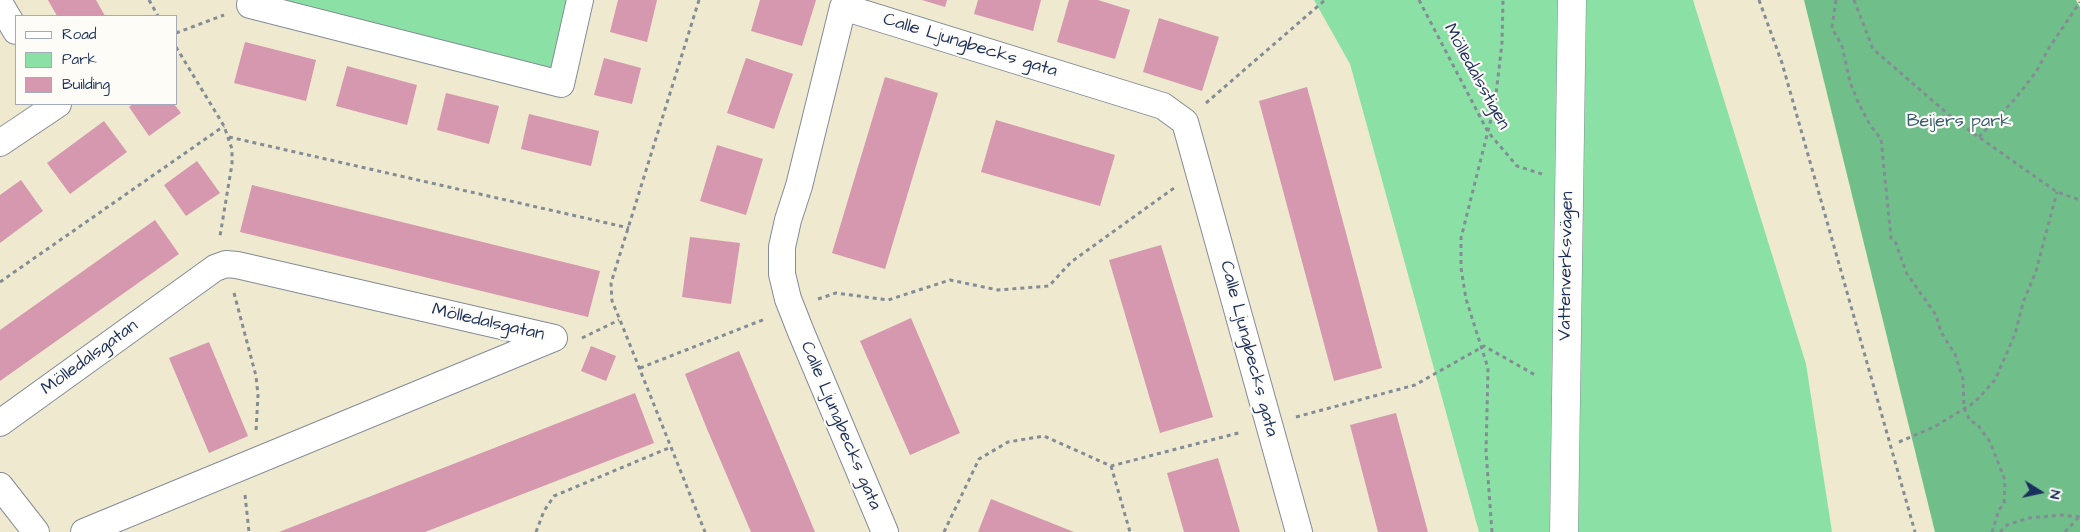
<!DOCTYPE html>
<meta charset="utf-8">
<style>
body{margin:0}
#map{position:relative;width:2080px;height:532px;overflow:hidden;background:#eee9cf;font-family:"Architects Daughter",sans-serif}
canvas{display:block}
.legend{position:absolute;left:15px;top:15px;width:162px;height:90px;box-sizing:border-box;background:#fdfcf7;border:1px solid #a3aaba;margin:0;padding:6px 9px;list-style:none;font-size:15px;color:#1b2f5e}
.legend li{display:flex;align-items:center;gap:10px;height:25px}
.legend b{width:25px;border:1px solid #a3aaba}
.north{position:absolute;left:2015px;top:467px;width:50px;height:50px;-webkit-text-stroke:4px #fdfcf7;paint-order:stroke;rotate:100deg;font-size:14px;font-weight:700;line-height:20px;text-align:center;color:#1b2f5e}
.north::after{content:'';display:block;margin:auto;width:18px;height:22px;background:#1b2f5e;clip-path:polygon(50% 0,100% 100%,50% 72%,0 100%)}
</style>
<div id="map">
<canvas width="2080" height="532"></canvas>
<ul class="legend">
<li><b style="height:6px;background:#fff"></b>Road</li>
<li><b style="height:14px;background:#8be1a5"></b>Park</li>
<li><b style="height:14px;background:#d598ae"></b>Building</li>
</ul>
<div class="north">N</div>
</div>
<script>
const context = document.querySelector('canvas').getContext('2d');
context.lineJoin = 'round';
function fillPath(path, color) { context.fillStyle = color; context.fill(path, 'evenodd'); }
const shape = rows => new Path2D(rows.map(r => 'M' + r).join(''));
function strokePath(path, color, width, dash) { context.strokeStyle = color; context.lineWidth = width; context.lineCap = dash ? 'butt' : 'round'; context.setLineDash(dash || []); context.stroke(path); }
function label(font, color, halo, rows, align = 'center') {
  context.font = font + ' "Architects Daughter",sans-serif'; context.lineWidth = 4.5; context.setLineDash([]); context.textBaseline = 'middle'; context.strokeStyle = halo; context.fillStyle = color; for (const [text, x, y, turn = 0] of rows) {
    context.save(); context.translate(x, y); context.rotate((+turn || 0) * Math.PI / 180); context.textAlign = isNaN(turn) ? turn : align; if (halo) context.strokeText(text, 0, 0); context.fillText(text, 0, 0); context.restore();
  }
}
const green = shape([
 [276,0,570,0,554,73],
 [1314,0,1693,0,1806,364,1832,532,1479,532,1350,64]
]);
const forest = shape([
 [1804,0,2076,0,2080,7,2080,532,1935,532]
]);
const building = shape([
 [48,0,96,0,105,16,57,16],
 [618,0,657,0,647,42,610,32],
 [760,0,816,0,802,46,751,31],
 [922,0,947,0,945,7],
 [978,0,1041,0,1033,31,974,14],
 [1069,0,1098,0,1130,10,1115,59,1057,42],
 [1159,18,1219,37,1202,91,1143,72],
 [245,42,316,60,306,101,234,83],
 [604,58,641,68,632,104,594,95],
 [746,58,793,74,774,129,727,113],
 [347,66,417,85,407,125,336,106],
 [885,77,938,93,885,269,832,253],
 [1307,87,1382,368,1334,381,1259,101],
 [446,93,499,106,489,144,437,130],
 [133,104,174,104,181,113,149,136,129,107],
 [529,114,599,131,591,166,521,149],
 [996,120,1115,155,1100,206,981,172],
 [104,121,127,152,70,194,47,163],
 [717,145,763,159,746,215,700,201],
 [197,161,220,193,186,216,164,185],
 [21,180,43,211,0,243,0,195],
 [252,185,600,271,588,317,240,232],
 [155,220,179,254,0,381,0,330],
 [690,237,740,243,731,304,682,297],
 [1161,245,1213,417,1160,433,1109,260],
 [911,318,960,433,910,455,860,341],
 [209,342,248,436,209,453,169,358],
 [591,346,616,356,606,381,581,371],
 [739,351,785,460,815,532,751,532,707,429,685,374],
 [635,393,654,443,425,532,279,532],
 [1396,413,1411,469,1428,532,1378,532,1350,425],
 [1218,458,1240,532,1184,532,1167,473],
 [991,499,1074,532,978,532]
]);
const path = shape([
 [149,0,158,16],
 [699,0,611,283,612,301,620,320,705,532],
 [1419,0,1488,132,1517,166,1542,174],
 [1759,0,1782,63,1915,532],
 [1836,0,1832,28,1842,46,1850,82,1858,102,1870,125,1881,139,1891,238,1895,241,1907,274,1936,315,1941,332,1955,354,1963,379,1964,408,1970,421,1977,424,1990,442,2005,480,2004,503,1999,510,1992,532],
 [1854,0,1873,49,1956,121,2057,192,2080,200],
 [176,33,224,15],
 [176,47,224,126,232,149,232,164,220,236],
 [1206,103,1325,0],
 [229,137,629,228],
 [1979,137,2015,99,2036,72,2049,48,2080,2],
 [0,282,224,126],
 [234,293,256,376,258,395,256,431],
 [818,299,836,293,888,300,950,280,998,290,1049,286,1071,262,1174,188],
 [582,338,619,320],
 [640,368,765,319],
 [1296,417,1415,385,1484,346,1537,376],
 [1899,442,1934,427,1975,402,1995,380,2015,334,2023,303,2036,271,2057,192],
 [1111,466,1130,532],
 [245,495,249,532],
 [536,532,544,511,554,496,671,447],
 [944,532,979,459,1008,442,1044,436,1111,466,1242,432],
 [1492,532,1486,451,1488,368,1466,299,1461,268,1461,238,1495,103,1502,43,1503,0],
 [2000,532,2007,525,2029,518,2062,515,2078,517,2080,515],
 [2065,532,2078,518]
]);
const minor = shape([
 [251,0,250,5,561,84,580,0],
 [0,4,16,31],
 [0,143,58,104],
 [0,423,215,268,226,264,237,265,554,338,84,532],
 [0,486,36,532],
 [885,532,801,332,788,299,782,274,782,247,788,220,799,186,843,7,1163,106,1185,122,1299,532]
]);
const tertiary = shape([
 [1564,532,1572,0]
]);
const streetNames = [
 ["Calle Ljungbecks gata",970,46,17],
 ["Mölledalsstigen",1476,77,61],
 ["Vattenverksvägen",1567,266,-89],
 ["Mölledalsgatan",488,323,13],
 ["Calle Ljungbecks gata",1248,349,75],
 ["Mölledalsgatan",90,358,-36],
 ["Calle Ljungbecks gata",840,426,67]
];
const parkNames = [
 ["Beijers park",1959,122]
];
fillPath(green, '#8be1a5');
fillPath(forest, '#70bf8a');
fillPath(building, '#d598ae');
strokePath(minor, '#848c96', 28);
strokePath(tertiary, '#848c96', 29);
strokePath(path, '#848c96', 3, [4, 4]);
strokePath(minor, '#fff', 26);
strokePath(tertiary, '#fff', 28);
label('18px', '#1b2f5e', '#fdfcf7', streetNames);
label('18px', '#375c70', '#fdfcf7', parkNames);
</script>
